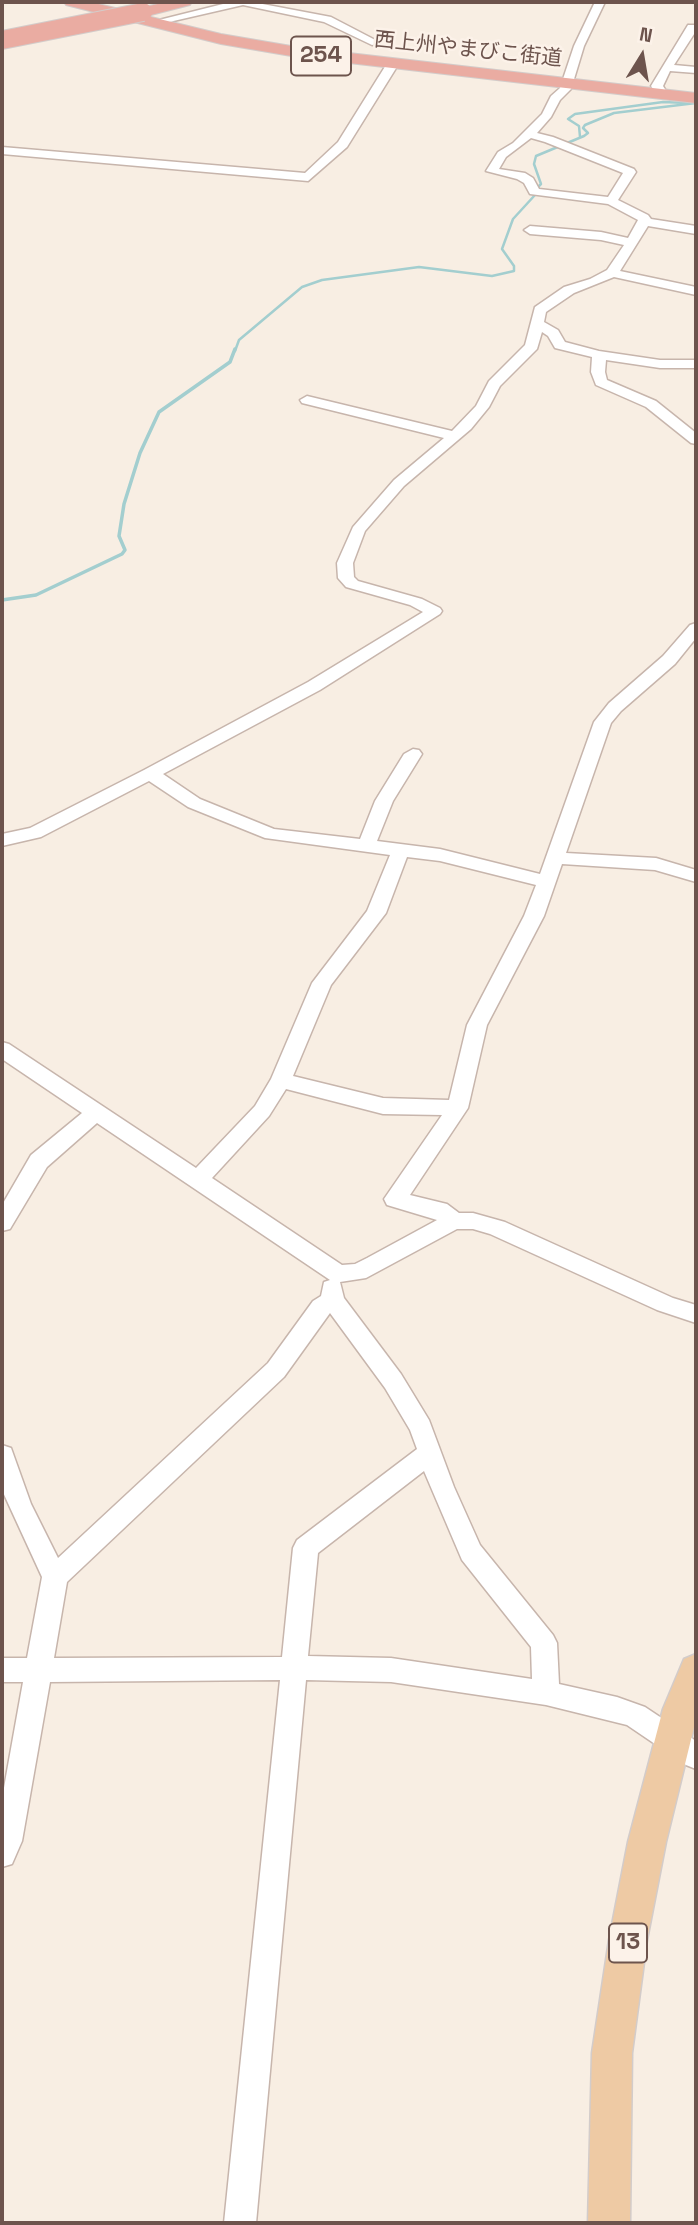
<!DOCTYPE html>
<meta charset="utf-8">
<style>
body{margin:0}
#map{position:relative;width:698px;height:2225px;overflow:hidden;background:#f8eee3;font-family:"Space Grotesk",sans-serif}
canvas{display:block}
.frame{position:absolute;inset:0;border:4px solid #6d544d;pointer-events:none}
.north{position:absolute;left:607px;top:21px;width:70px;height:70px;-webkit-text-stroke:5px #fcf2e9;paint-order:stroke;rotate:11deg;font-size:19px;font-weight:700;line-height:28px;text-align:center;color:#6d544d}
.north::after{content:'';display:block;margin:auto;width:24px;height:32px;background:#6d544d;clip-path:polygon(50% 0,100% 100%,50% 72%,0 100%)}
</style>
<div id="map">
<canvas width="698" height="2225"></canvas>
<div class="frame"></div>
<div class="north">N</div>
</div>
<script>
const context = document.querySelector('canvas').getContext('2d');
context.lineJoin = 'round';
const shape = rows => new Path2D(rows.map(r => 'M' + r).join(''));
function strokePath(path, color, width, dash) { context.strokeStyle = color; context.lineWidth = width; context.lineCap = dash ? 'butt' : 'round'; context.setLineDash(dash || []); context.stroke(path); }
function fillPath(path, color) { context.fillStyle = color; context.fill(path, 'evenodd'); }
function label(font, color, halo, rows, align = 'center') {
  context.font = font + ' "Space Grotesk","Noto Sans JP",sans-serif'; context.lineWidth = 5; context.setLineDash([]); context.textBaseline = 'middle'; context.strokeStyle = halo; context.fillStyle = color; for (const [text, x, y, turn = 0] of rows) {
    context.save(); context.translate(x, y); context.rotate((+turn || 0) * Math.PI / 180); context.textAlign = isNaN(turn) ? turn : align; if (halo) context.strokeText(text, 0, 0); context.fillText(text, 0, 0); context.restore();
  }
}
const streamFar1 = shape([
 [580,137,579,126,568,119,575,114,663,102,687,103],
 [538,187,541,184,534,164,536,156,584,136,588,133,583,128,585,125,614,113,696,103],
 [235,351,239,340,302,287,322,280,419,267,492,276,514,271,514,266,502,249,513,219,535,195]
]);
const stream = shape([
 [2,600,36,595,122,554,125,550,119,536,124,504,140,453,159,412,230,362,235,349]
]);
const minor = shape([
 [231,2,252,2,331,17,381,43,372,45,324,22,243,5,156,25,151,22,231,2],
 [595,2,605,2,584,46,571,89,560,100,551,117,537,133,553,137,634,169,636,172,618,200,648,215,651,219,696,226,696,234,648,226,620,271,696,287,696,295,614,277,574,293,546,312,544,322,558,330,565,342,599,351,660,360,696,360,696,368,660,368,606,360,605,372,607,380,656,401,696,433,696,444,691,443,646,407,596,385,591,372,592,357,555,348,548,336,542,332,537,349,500,386,489,407,471,429,404,486,365,531,353,563,354,577,358,581,422,599,440,608,442,611,440,614,320,690,163,774,200,799,274,829,360,839,375,801,404,754,413,749,419,750,422,754,393,801,377,841,440,849,540,874,594,722,609,703,663,656,690,625,696,623,696,638,675,664,621,711,611,723,566,853,656,858,696,870,696,882,655,870,562,864,544,916,487,1025,468,1108,410,1195,447,1204,459,1213,473,1213,505,1222,673,1298,696,1305,696,1323,657,1310,490,1234,473,1229,457,1229,366,1278,340,1282,344,1298,401,1374,429,1420,454,1487,480,1545,553,1635,557,1643,559,1684,617,1697,645,1707,696,1741,696,1769,686,1765,627,1725,546,1705,391,1682,306,1680,256,2223,224,2223,280,1680,50,1682,22,1841,12,1864,2,1867,2,1799,23,1682,2,1682,2,1658,27,1658,42,1577,2,1490,2,1445,11,1448,31,1504,58,1558,268,1363,313,1301,321,1296,324,1282,330,1280,97,1123,47,1167,10,1229,2,1231,2,1205,31,1155,82,1113,2,1059,2,1042,9,1044,196,1168,255,1106,271,1079,312,983,367,911,390,855,265,838,188,807,149,781,41,837,2,846,2,834,30,828,144,770,308,682,423,612,410,605,346,587,338,578,337,563,353,527,394,480,444,438,302,403,300,400,307,396,452,431,476,406,489,381,525,345,535,307,564,287,590,279,607,270,624,245,601,240,530,234,524,230,530,226,601,232,628,238,638,220,608,204,530,194,524,183,517,179,486,171,498,152,513,143,542,114,551,96,560,88,574,46,595,2],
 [531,138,545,142,623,173,608,197,539,189,533,178,525,173,499,169,506,157,531,138],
 [407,857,440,861,536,885,524,916,467,1025,449,1100,383,1098,293,1076,331,985,386,913,407,857],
 [286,1089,383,1114,442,1115,384,1199,387,1205,437,1220,367,1258,355,1264,342,1265,212,1178,269,1116,286,1089],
 [330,1313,385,1388,410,1430,417,1449,297,1540,293,1548,282,1657,54,1658,67,1582,284,1377,330,1313],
 [424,1471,462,1560,531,1647,532,1679,391,1658,308,1656,318,1553,424,1471],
 [688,25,696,25,696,31,674,65,696,67,696,73,670,71,663,86,668,94,658,96,651,86,688,25],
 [392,62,398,65,347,147,308,181,2,154,2,147,305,173,338,142,386,65,392,62]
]);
const major = shape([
 [696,1654,696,1719,666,1842,647,1940,632,2053,630,2223,588,2223,592,2053,609,1940,628,1842,663,1709,684,1659,696,1654]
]);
const highway = shape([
 [64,2,90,2,136,13,137,9,166,2,192,2,190,5,147,16,221,34,297,47,696,93,696,103,297,57,221,44,66,5,64,2]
]);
const highwayBridge = shape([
 [2,40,143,12]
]);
const farStreetnames = [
 ["西上州やまびこ街道",468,50,6]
];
const shields = [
 [321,56,60],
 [628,1943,38]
];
const shieldNames = [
 ["254",321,56],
 ["13",628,1943]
];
strokePath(streamFar1, '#a3cecf', 2.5);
strokePath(stream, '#a3cecf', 3.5);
strokePath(minor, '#c7b5ac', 3);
strokePath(major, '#d3ccca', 3);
strokePath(highway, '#d3ccca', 2);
fillPath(minor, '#fff');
fillPath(major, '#eecaa4');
fillPath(highway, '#eaaca2');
strokePath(highwayBridge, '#d3ccca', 20, []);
strokePath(highwayBridge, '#eaaca2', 18);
label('21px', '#6d544d', '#fcf2e9', farStreetnames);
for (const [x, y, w] of shields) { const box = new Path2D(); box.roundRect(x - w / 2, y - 19.5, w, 39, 5); context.fillStyle = '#fcf2e9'; context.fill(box); strokePath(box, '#6d544d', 2); }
label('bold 23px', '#6d544d', null, shieldNames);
</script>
